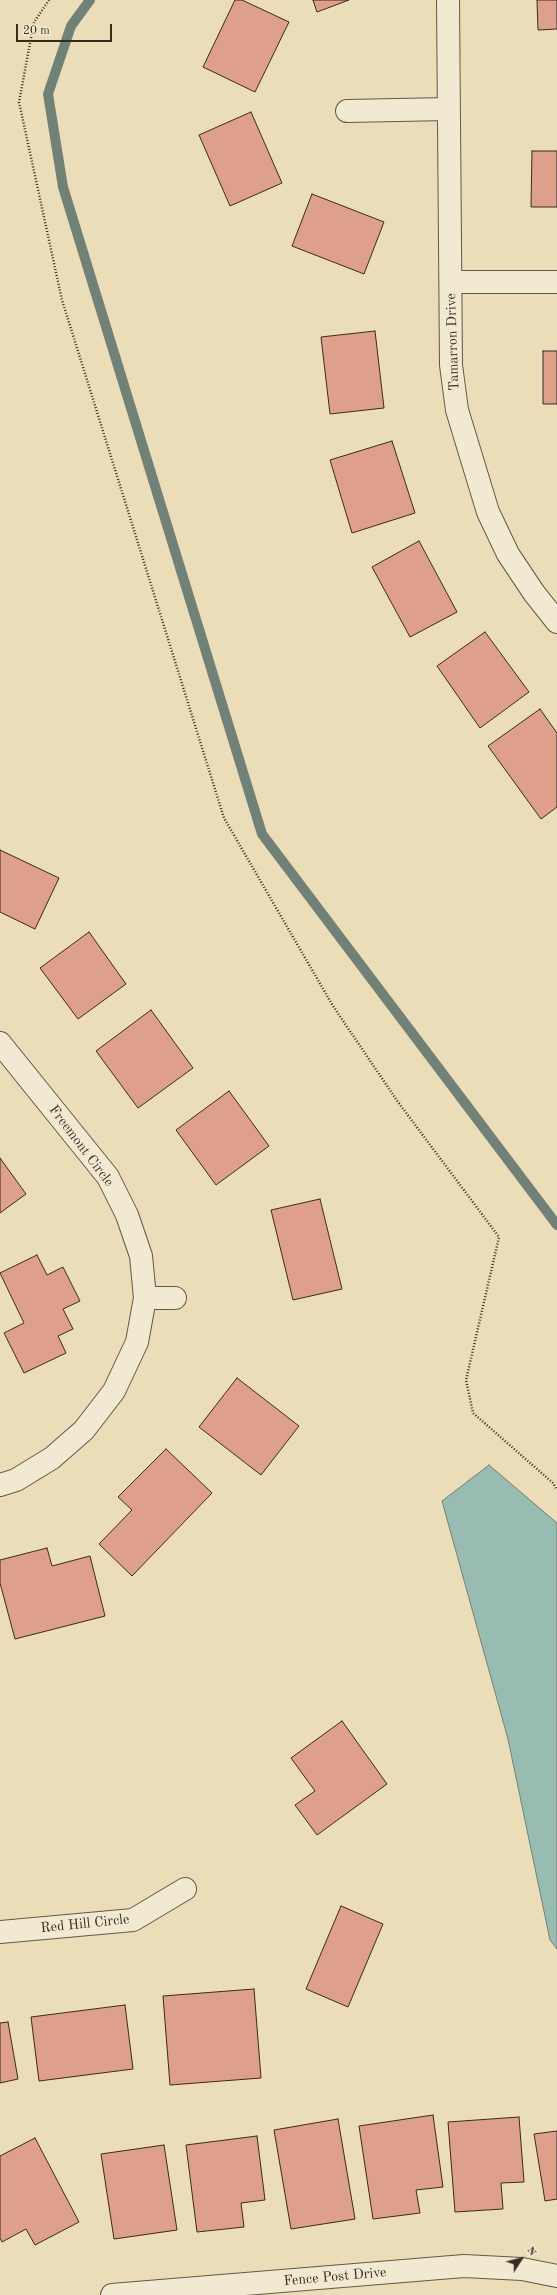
<!DOCTYPE html>
<style>
body{margin:0}
#map{position:relative;width:557px;height:2295px;overflow:hidden;background:#eaddb8;font-family:"Old Standard TT",serif}
canvas{display:block}
.north{position:absolute;left:501px;top:2239px;width:40px;height:40px;-webkit-text-stroke:3px #f1e9d1;paint-order:stroke;rotate:54deg;font-size:11px;font-weight:700;line-height:16px;text-align:center;color:#392b20}
.north::after{content:'';display:block;margin:auto;width:14px;height:18px;background:#392b20;clip-path:polygon(50% 0,100% 100%,50% 72%,0 100%)}
.scale{position:absolute;left:16px;top:24px;width:96px;height:18px;box-sizing:border-box;border:2px solid #392b20;border-top:0;padding-left:5px;font-size:12px;line-height:14px;white-space:nowrap;color:#392b20;-webkit-text-stroke:3px #f1e9d1;paint-order:stroke}
</style>
<div id="map">
<canvas width="557" height="2295"></canvas>
<div class="north">N</div>
<div class="scale">20 m</div>
</div>
<script>
const context = document.querySelector('canvas').getContext('2d');
context.lineJoin = 'round';
function fillPath(path, color) { context.fillStyle = color; context.fill(path, 'evenodd'); }
const shape = rows => new Path2D(rows.map(r => 'M' + r).join(''));
function strokePath(path, color, width, dash) { context.strokeStyle = color; context.lineWidth = width; context.lineCap = dash ? 'butt' : 'round'; context.setLineDash(dash || []); context.stroke(path); }
function label(font, color, halo, rows, align = 'center') {
  context.font = font + ' "Old Standard TT",serif'; context.lineWidth = 3; context.setLineDash([]); context.textBaseline = 'middle'; context.strokeStyle = halo; context.fillStyle = color; for (const [text, x, y, turn = 0] of rows) {
    context.save(); context.translate(x, y); context.rotate((+turn || 0) * Math.PI / 180); context.textAlign = isNaN(turn) ? turn : align; if (halo) context.strokeText(text, 0, 0); context.fillText(text, 0, 0); context.restore();
  }
}
const water = shape([
 [489,1465,557,1523,557,1949,550,1940,508,1739,442,1501,489,1465]
]);
const stream = shape([
 [90,0,71,26,48,94,63,187,262,834,557,1225]
]);
const building = shape([
 [235,0,242,0,289,22,255,92,203,67,235,0],
 [313,0,349,0,317,12,313,0],
 [537,0,557,0,557,29,538,30,537,0],
 [251,112,282,183,230,206,199,135,251,112],
 [532,151,557,151,557,207,531,207,532,151],
 [312,194,384,222,364,274,292,246,312,194],
 [375,331,384,408,330,414,321,337,375,331],
 [543,351,557,351,557,404,543,404,543,351],
 [392,441,415,513,352,533,330,460,392,441],
 [419,541,457,612,410,637,372,567,419,541],
 [485,632,529,692,480,728,437,666,485,632],
 [540,709,557,733,557,807,541,819,488,746,540,709],
 [0,850,59,878,35,929,0,912,0,850],
 [89,932,126,984,78,1019,40,968,89,932],
 [151,1010,193,1068,138,1108,96,1051,151,1010],
 [229,1091,269,1146,216,1185,176,1130,229,1091],
 [0,1158,26,1194,0,1213,0,1158],
 [320,1199,342,1289,293,1300,271,1210,320,1199],
 [37,1255,47,1275,63,1267,80,1301,63,1309,73,1329,58,1336,66,1353,24,1373,4,1333,24,1323,0,1273,37,1255],
 [237,1378,299,1426,261,1475,199,1427,237,1378],
 [166,1449,212,1493,132,1576,99,1544,132,1510,118,1497,166,1449],
 [47,1548,52,1566,90,1556,105,1616,15,1639,0,1583,0,1560,47,1548],
 [342,1721,387,1784,317,1835,295,1805,315,1791,291,1758,342,1721],
 [341,1906,383,1924,348,2007,306,1989,341,1906],
 [254,1989,261,2078,170,2085,163,1996,254,1989],
 [125,2005,133,2069,39,2081,31,2017,125,2005],
 [8,2022,18,2079,0,2083,0,2023,8,2022],
 [433,2115,443,2187,416,2190,420,2213,373,2219,359,2126,433,2115],
 [519,2117,524,2182,501,2183,503,2209,455,2212,448,2122,519,2117],
 [338,2119,355,2219,291,2229,274,2130,338,2119],
 [557,2131,557,2199,545,2201,534,2134,557,2131],
 [257,2136,265,2200,241,2203,244,2227,197,2232,186,2145,257,2136],
 [35,2138,79,2222,35,2245,26,2229,2,2242,0,2238,0,2156,35,2138],
 [164,2145,177,2230,114,2239,101,2154,164,2145]
]);
const path = shape([
 [49,0,34,22,19,102,62,300,224,818,333,1006,398,1102,499,1237,466,1380,473,1413,553,1483,557,1490]
]);
const minor = shape([
 [448,0,451,365,457,410,488,512,508,554,534,593,557,622],
 [347,111,448,109],
 [451,282,557,282],
 [0,1043,108,1177,127,1215,141,1256,145,1298,137,1342,114,1391,84,1430,52,1458,16,1480,0,1485],
 [145,1298,175,1298],
 [0,1932,133,1920,185,1889],
 [112,2295,464,2266,522,2269,557,2276]
]);
const streetNames = [
 ["Tamarron Drive",453,342,-92],
 ["Freemont Circle",81,1146,53],
 ["Red Hill Circle",85,1924,-6],
 ["Fence Post Drive",335,2277,-5]
];
fillPath(water, '#98bbb2');
strokePath(water, '#728178', 1);
strokePath(stream, '#728178', 10);
fillPath(building, '#de9f8b');
strokePath(building, '#392b20', 1);
strokePath(minor, '#655846', 24);
strokePath(path, '#392b20', 2.5, [1, 2]);
strokePath(minor, '#f1e9d1', 22);
label('14px', '#392b20', '#f1e9d1', streetNames);
</script>
